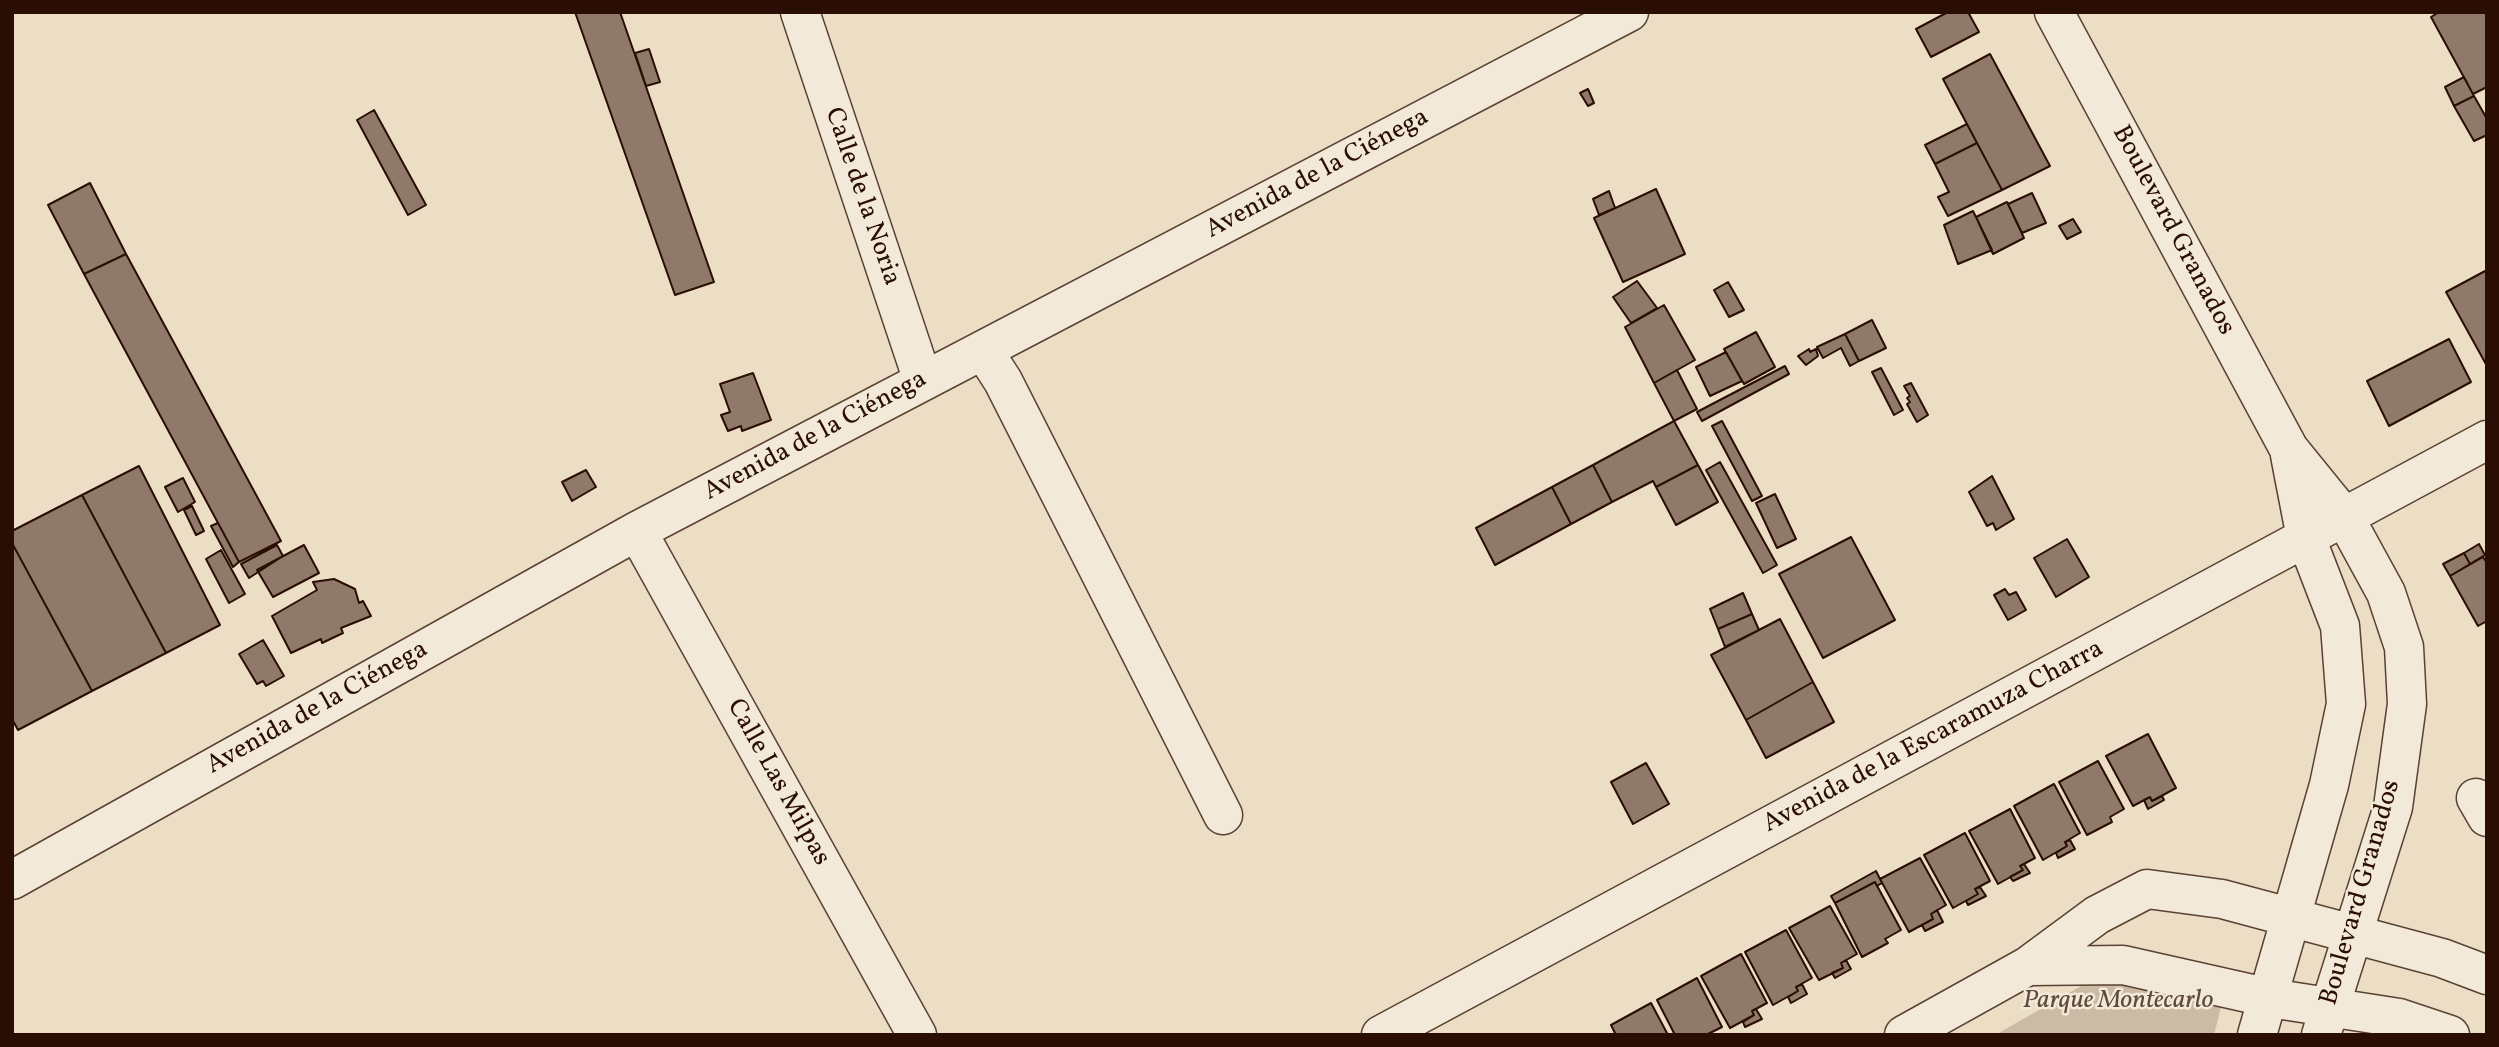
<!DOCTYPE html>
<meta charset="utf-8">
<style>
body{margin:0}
#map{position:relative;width:2499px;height:1047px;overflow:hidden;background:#ecddc5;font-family:Vollkorn,serif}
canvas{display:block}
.frame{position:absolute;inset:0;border:14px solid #2a0d03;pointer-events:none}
</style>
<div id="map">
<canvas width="2499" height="1047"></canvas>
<div class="frame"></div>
</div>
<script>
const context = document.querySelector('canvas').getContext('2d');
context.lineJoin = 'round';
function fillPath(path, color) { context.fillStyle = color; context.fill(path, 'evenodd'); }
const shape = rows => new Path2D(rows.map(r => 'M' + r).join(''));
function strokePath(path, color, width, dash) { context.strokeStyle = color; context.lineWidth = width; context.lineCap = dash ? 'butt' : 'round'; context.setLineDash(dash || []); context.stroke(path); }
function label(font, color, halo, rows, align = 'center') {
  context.font = font + ' Vollkorn,serif'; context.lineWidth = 5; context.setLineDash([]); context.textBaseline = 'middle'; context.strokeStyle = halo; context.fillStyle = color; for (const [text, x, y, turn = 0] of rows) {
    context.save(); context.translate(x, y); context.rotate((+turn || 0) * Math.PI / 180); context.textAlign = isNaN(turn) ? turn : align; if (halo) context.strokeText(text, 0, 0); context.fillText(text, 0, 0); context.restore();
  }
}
const green = shape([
 [2113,968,2224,995,2214,1035,1995,1035]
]);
const building = shape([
 [575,12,620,12,714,282,675,295,575,12],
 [1948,12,1968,12,1979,32,1931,57,1916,29,1948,12],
 [2439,12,2487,12,2487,87,2473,94,2431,17,2439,12],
 [649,49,660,82,646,86,635,53,649,49],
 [1990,54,2050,166,2002,190,1943,79,1990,54],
 [2464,77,2474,96,2454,106,2445,87,2464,77],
 [1588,89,1594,103,1588,106,1580,93,1588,89],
 [2474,96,2487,119,2487,135,2474,141,2454,106,2474,96],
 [374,110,426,205,408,215,357,120,374,110],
 [1967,124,1977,143,1935,164,1925,145,1967,124],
 [1977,143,2002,190,1948,216,1938,197,1949,192,1935,164,1977,143],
 [90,183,126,254,84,274,48,205,90,183],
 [1656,189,1685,254,1623,282,1594,218,1656,189],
 [1609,191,1615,208,1599,215,1593,199,1609,191],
 [2032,193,2046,223,2022,233,2008,204,2032,193],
 [2007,202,2024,238,1993,254,1976,217,2007,202],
 [1973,211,1992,250,1958,264,1944,225,1973,211],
 [2073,219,2081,232,2067,239,2059,226,2073,219],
 [126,254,281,541,239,562,84,274,126,254],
 [2487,270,2487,366,2446,292,2487,270],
 [1637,281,1657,308,1631,323,1613,297,1637,281],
 [1728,282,1744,310,1729,317,1714,290,1728,282],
 [1664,305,1695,360,1654,383,1625,327,1664,305],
 [1872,320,1886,348,1859,361,1845,334,1872,320],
 [1756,332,1775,367,1744,384,1724,349,1756,332],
 [1845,334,1859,361,1850,366,1841,348,1823,358,1817,347,1845,334],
 [2449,339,2471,382,2389,426,2367,381,2449,339],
 [1809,349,1810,352,1816,349,1818,356,1806,365,1798,356,1809,349],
 [1726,352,1742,381,1710,396,1696,367,1726,352],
 [1785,366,1789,374,1702,421,1697,412,1785,366],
 [1881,368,1903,410,1894,415,1872,372,1881,368],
 [1677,370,1697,409,1674,421,1654,383,1677,370],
 [753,373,771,420,742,431,741,426,728,431,721,415,730,412,720,384,753,373],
 [1911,383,1928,415,1917,422,1907,404,1910,402,1907,398,1910,396,1904,386,1911,383],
 [1674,421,1698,465,1656,487,1653,481,1612,502,1593,465,1674,421],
 [1722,421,1762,496,1752,501,1712,426,1722,421],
 [1720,462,1777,565,1763,573,1706,470,1720,462],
 [1593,465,1612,502,1571,524,1552,487,1593,465],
 [1698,465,1718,502,1676,525,1656,487,1698,465],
 [139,466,220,625,166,653,82,495,139,466],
 [586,470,596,487,572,501,562,482,586,470],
 [1992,476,2014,519,1996,530,1993,523,1987,526,1969,492,1992,476],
 [183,478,195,502,178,512,165,487,183,478],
 [1552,487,1571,524,1495,565,1476,528,1552,487],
 [1775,494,1796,539,1777,548,1756,503,1775,494],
 [82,495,166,653,92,691,12,543,12,531,82,495],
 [192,506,204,531,196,535,184,510,192,506],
 [218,523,239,562,233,567,211,526,218,523],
 [1851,537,1895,620,1823,658,1779,574,1851,537],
 [2067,539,2089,577,2056,597,2034,558,2067,539],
 [12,543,92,691,18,730,12,719,12,543],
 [2479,544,2485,555,2470,564,2464,553,2479,544],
 [277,545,283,556,249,578,241,564,277,545],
 [304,545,319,573,273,597,257,570,304,545],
 [221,550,245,594,229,603,206,559,221,550],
 [2464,553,2470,564,2450,576,2443,564,2464,553],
 [2483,557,2487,563,2487,621,2478,626,2450,576,2483,557],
 [334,579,355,589,359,603,363,601,371,616,341,628,343,633,322,643,321,639,291,653,272,616,317,590,313,582,334,579],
 [2005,589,2009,595,2016,592,2026,610,2008,620,1994,595,2005,589],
 [1743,593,1752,614,1718,629,1710,609,1743,593],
 [1752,614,1759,630,1725,647,1718,629,1752,614],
 [1780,619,1813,682,1746,720,1711,655,1780,619],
 [263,640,284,676,266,686,263,681,257,684,239,654,263,640],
 [1813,682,1834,722,1766,758,1746,720,1813,682],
 [2148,734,2176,788,2152,801,2150,797,2133,806,2106,756,2148,734],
 [2098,761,2124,809,2110,817,2112,822,2087,835,2059,782,2098,761],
 [1646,763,1669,804,1633,824,1611,782,1646,763],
 [2054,784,2080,833,2065,842,2067,846,2043,860,2014,806,2054,784],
 [2162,796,2164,800,2148,809,2144,800,2150,797,2152,801,2162,796],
 [2010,809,2035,858,2020,866,2023,870,1998,884,1969,831,2010,809],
 [1965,833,1990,881,1975,889,1978,894,1953,908,1924,855,1965,833],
 [2070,840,2075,849,2058,858,2056,853,2067,846,2065,842,2070,840],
 [1920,858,1946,905,1931,914,1933,919,1909,932,1880,879,1920,858],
 [2024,864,2030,873,2013,881,2010,877,2023,870,2020,866,2024,864],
 [1876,871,1882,883,1877,886,1875,882,1835,903,1831,896,1876,871],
 [1875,882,1901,930,1885,939,1888,943,1862,957,1835,903,1875,882],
 [1980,887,1986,896,1968,905,1966,901,1978,894,1975,889,1980,887],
 [1830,906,1857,954,1841,963,1843,968,1819,980,1789,928,1830,906],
 [1937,910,1943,922,1925,931,1922,925,1933,919,1931,914,1937,910],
 [1786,930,1812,978,1796,987,1798,991,1773,1005,1745,952,1786,930],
 [1741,954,1767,1003,1752,1011,1754,1015,1730,1028,1701,976,1741,954],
 [1846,960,1851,969,1835,978,1832,973,1843,968,1841,963,1846,960],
 [1697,978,1722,1027,1706,1035,1675,1035,1657,1000,1697,978],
 [1802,984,1807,994,1791,1003,1788,997,1798,991,1796,987,1802,984],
 [1651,1003,1668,1035,1616,1035,1611,1025,1651,1003],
 [1756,1009,1762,1019,1745,1027,1743,1022,1754,1015,1752,1011,1756,1009]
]);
const minor = shape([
 [800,12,923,381],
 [2054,12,2289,449,2345,518,2386,593,2404,647,2407,704,2393,807,2321,1035],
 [983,350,1003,381,1223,815],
 [637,531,917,1035],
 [2476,798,2487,817],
 [12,880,637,531,1629,12],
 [2028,966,2123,965,2270,998,2399,1018,2450,1035],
 [1381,1035,2487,440],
 [1904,1035,2028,966,2097,915,2147,889,2222,899,2442,958,2487,975],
 [2257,1035,2329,785,2346,704,2340,626,2306,538,2290,455]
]);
const streetNames = [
 ["Avenida de la Ciénega",1318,175,-28],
 ["Calle de la Noria",861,197,71],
 ["Boulevard Granados",2172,231,62],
 ["Avenida de la Ciénega",816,437,-28],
 ["Avenida de la Ciénega",318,709,-29],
 ["Avenida de la Escaramuza Charra",1934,738,-28],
 ["Calle Las Milpas",777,783,61],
 ["Boulevard Granados",2362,893,-74]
];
const parkNames = [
 ["Parque Montecarlo",2118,1002]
];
fillPath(green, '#cbbaa4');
fillPath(building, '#8f7968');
strokePath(building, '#2a0d03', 2);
strokePath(minor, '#5a4134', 41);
strokePath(minor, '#f3e9d9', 38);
label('26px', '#2a0d03', '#f3e9d9', streetNames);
label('italic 26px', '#624a3b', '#f3e9d9', parkNames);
</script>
